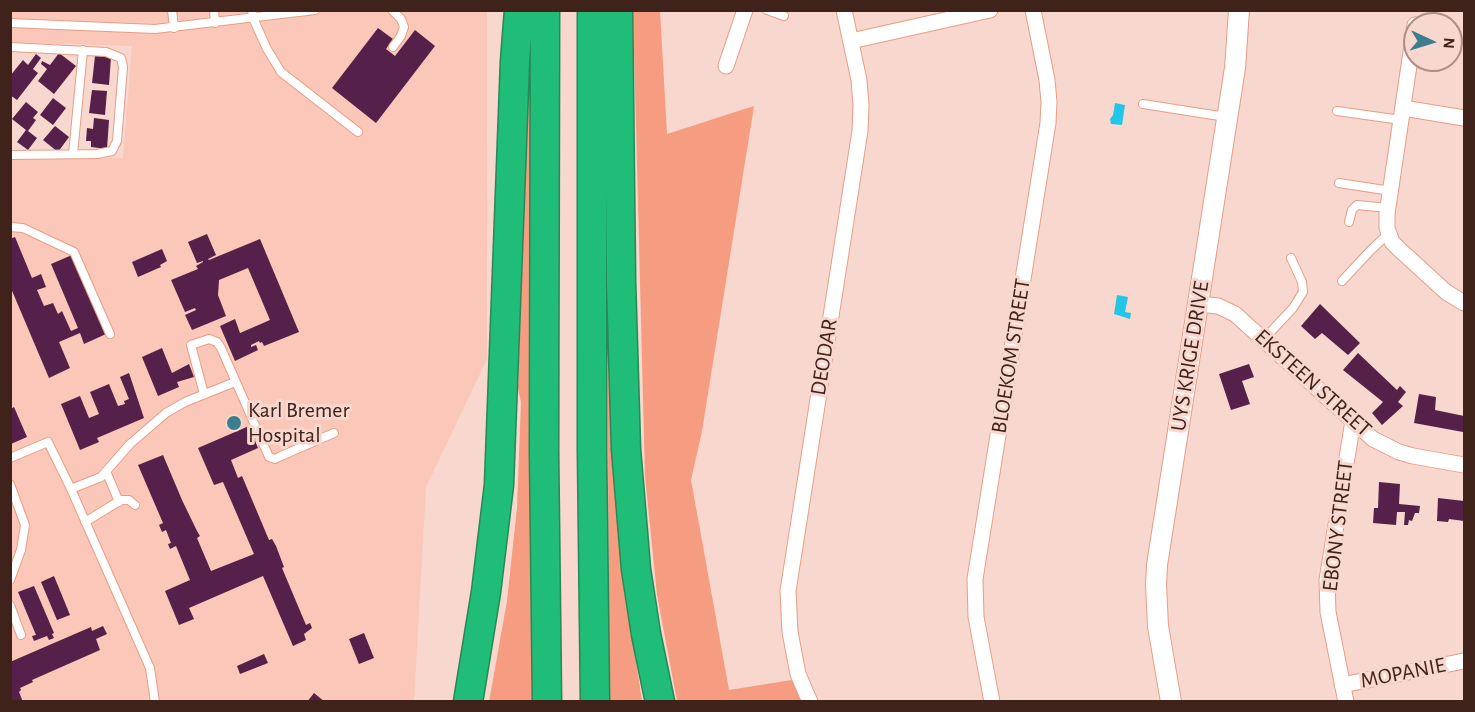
<!DOCTYPE html>
<style>
body{margin:0}
#map{position:relative;width:1475px;height:712px;overflow:hidden;background:#f7d7ce;font-family:"Alegreya Sans",sans-serif}
canvas{display:block}
.frame{position:absolute;inset:0;border:12px solid #3f2219;pointer-events:none}
.north{position:absolute;left:1403px;top:12px;width:60px;height:60px;box-sizing:border-box;background:#f7d7ce;border:2px solid #ad8f86;border-radius:50%;rotate:94deg;font-size:16px;font-weight:700;line-height:24px;text-align:center;color:#3f2219}
.north::after{content:'';display:block;margin:auto;width:21px;height:27px;background:#3c7e8f;clip-path:polygon(50% 0,100% 100%,50% 72%,0 100%)}
</style>
<div id="map">
<canvas width="1475" height="712"></canvas>
<div class="frame"></div>
<div class="north">N</div>
</div>
<script>
const context = document.querySelector('canvas').getContext('2d');
context.lineJoin = 'round';
function fillPath(path, color) { context.fillStyle = color; context.fill(path, 'evenodd'); }
const shape = rows => new Path2D(rows.map(r => 'M' + r).join(''));
function strokePath(path, color, width, dash) { context.strokeStyle = color; context.lineWidth = width; context.lineCap = dash ? 'butt' : 'round'; context.setLineDash(dash || []); context.stroke(path); }
function label(font, color, halo, rows, align = 'center') {
  context.font = font + ' "Alegreya Sans",sans-serif'; context.lineWidth = 6; context.setLineDash([]); context.textBaseline = 'middle'; context.strokeStyle = halo; context.fillStyle = color; for (const [text, x, y, turn = 0] of rows) {
    context.save(); context.translate(x, y); context.rotate((+turn || 0) * Math.PI / 180); context.textAlign = isNaN(turn) ? turn : align; if (halo) context.strokeText(text, 0, 0); context.fillText(text, 0, 0); context.restore();
  }
}
const built = shape([
 [11,11,487,11,487,359,426,487,414,701,11,701,11,159,123,158,132,46,11,42]
]);
const green = shape([
 [534,11,537,701,489,702,507,601,517,508,521,402,518,389,526,83],
 [633,11,660,11,667,134,754,106,702,431,691,480,729,690,792,680,802,701,677,701,657,595,645,476],
 [607,167,628,608,642,701,609,701]
]);
const water = shape([
 [1115,103,1125,105,1122,125,1111,124,1110,119,1113,115],
 [1117,295,1128,297,1125,312,1131,313,1130,319,1114,314]
]);
const building = shape([
 [378,28,393,39,386,49,395,56,415,30,435,46,376,123,332,88],
 [59,53,76,66,54,94,38,81,47,69,41,64,42,61,50,65],
 [36,54,41,58,33,69,38,73,17,100,10,95,10,76,23,60,28,65],
 [95,56,111,57,109,85,92,83],
 [92,90,107,91,105,115,89,113],
 [53,98,66,108,53,125,40,115],
 [26,102,38,112,33,118,36,120,28,131,37,138,28,150,17,142,26,130,12,119],
 [94,118,109,120,107,149,91,147,91,141,86,141,87,128,93,129],
 [55,126,69,137,58,152,43,140],
 [207,234,216,255,208,259,209,260,260,239,299,332,264,346,262,342,260,343,259,341,251,345,251,347,256,345,258,350,235,361,220,326,235,319,240,333,270,320,248,268,219,280,218,295,226,316,192,330,185,315,196,310,195,308,185,312,171,280,198,269,196,266,203,262,203,261,197,263,188,242],
 [15,237,32,278,41,274,46,287,37,290,44,306,53,303,58,314,62,311,71,331,78,328,51,264,72,255,106,334,84,344,80,333,59,342,70,368,49,378,10,286,10,239],
 [162,249,167,261,160,265,161,267,138,277,132,262],
 [1320,304,1360,343,1348,355,1322,333,1315,339,1301,326],
 [162,348,172,373,189,364,194,377,177,382,179,387,158,396,142,357],
 [1358,353,1397,390,1400,386,1406,392,1398,402,1403,406,1382,425,1372,413,1383,402,1343,370],
 [1249,364,1254,377,1242,381,1250,404,1231,410,1219,374],
 [129,373,144,418,97,438,99,442,80,450,61,404,80,396,89,418,99,414,90,392,109,384,118,406,125,404,124,401,129,399,120,377],
 [1419,394,1436,397,1435,410,1464,416,1463,432,1414,423],
 [14,407,27,437,11,444,11,409],
 [249,426,258,448,231,460,238,478,242,476,269,540,272,539,276,546,284,567,282,568,306,625,310,623,312,628,304,634,306,640,293,646,263,576,189,608,194,619,179,625,165,591,190,580,176,546,170,549,168,544,171,543,166,530,162,532,159,525,163,523,138,465,163,455,182,500,197,531,200,536,197,538,211,571,254,554,223,482,214,485,198,448],
 [1379,482,1400,484,1399,504,1420,506,1419,513,1415,513,1412,521,1409,520,1408,525,1404,525,1405,512,1397,512,1396,525,1373,523,1374,508,1378,508],
 [1438,498,1464,501,1464,521,1449,519,1448,522,1437,521],
 [54,576,70,615,57,620,41,582],
 [34,586,54,633,52,634,54,638,49,640,47,636,34,641,32,636,36,635,18,592],
 [103,626,107,634,96,639,100,650,32,680,33,682,20,688,21,690,19,692,23,702,10,702,10,662,91,627,92,631],
 [364,633,374,658,359,664,349,639],
 [264,654,268,663,240,674,237,666],
 [314,693,325,702,307,702]
]);
const service = shape([
 [172,10,174,28],
 [214,10,215,23],
 [252,10,253,18,267,49,281,72,358,132],
 [392,10,401,19,404,27,401,36,393,47],
 [767,10,784,16],
 [10,23,155,29,315,10],
 [10,47,106,52,121,58,123,67,117,141,112,151,97,154,10,155],
 [1143,104,1226,117],
 [1337,111,1401,120],
 [73,154,83,50],
 [1339,183,1391,191],
 [1349,222,1352,210,1357,205,1388,208],
 [10,227,23,228,74,252,110,334],
 [1342,281,1371,250,1388,234],
 [1264,339,1293,308,1303,292,1302,282,1291,258],
 [204,394,191,345,209,339,217,342,221,348,269,457,275,459,281,456,334,433],
 [10,458,48,442,71,489,150,668,155,702],
 [106,471,119,502],
 [10,484,25,525,21,550,10,580],
 [71,489,101,477,130,444,166,413,185,402,235,382],
 [85,522,121,500,129,500,135,505],
 [10,605,21,635]
]);
const minor = shape([
 [1415,25,1387,214,1387,228,1392,242,1399,249,1446,292,1464,303],
 [851,41,990,10],
 [726,66,745,10],
 [1403,108,1464,118],
 [1199,304,1218,306,1235,314,1373,439,1399,452,1413,456,1464,465],
 [1342,685,1464,661],
 [810,702,798,674,790,632,788,591,860,131,861,105,859,80,844,10],
 [992,702,976,617,975,579,1048,123,1049,102,1047,80,1033,10],
 [1346,702,1328,612,1327,580,1353,421]
]);
const tertiary = shape([
 [1171,702,1158,626,1156,585,1157,565,1235,68,1239,10]
]);
const motorway = shape([
 [545,10,544,450,547,702],
 [592,10,592,451,595,702],
 [618,10,621,281,626,449,636,569,646,634,660,702],
 [468,702,486,592,499,485,515,61,519,10]
]);
const markers = [
 [234,423,8,"#3c7e8f"]
];
const streetNames = [
 ["BLOEKOM STREET",1011,356,-81],
 ["UYS KRIGE DRIVE",1190,356,-81],
 ["DEODAR",824,357,-81],
 ["EKSTEEN STREET",1313,383,42],
 ["EBONY STREET",1338,526,-83],
 ["MOPANIE",1403,673,-11]
];
const poiNames = [
 ["Karl Bremer",248,410],
 ["Hospital",248,435]
];
fillPath(built, '#fbc7b8');
fillPath(green, '#f59c81');
fillPath(water, '#23c6e9');
fillPath(building, '#552049');
strokePath(service, '#e89d86', 10);
strokePath(minor, '#e89d86', 17);
strokePath(tertiary, '#e89d86', 22);
strokePath(motorway, '#2a8757', 31);
strokePath(service, '#fff', 8);
strokePath(minor, '#fff', 15);
strokePath(tertiary, '#fff', 20);
strokePath(motorway, '#1fbd78', 28);
for (const [x, y, r, color] of markers) { const dot = new Path2D(); dot.arc(x, y, r, 0, 2 * Math.PI); context.fillStyle = color; context.fill(dot); strokePath(dot, '#f7d7ce', 2); }
label('22px', '#3f2219', '#f7d7ce', streetNames);
label('22px', '#3f2219', '#f7d7ce', poiNames, 'left');
</script>
